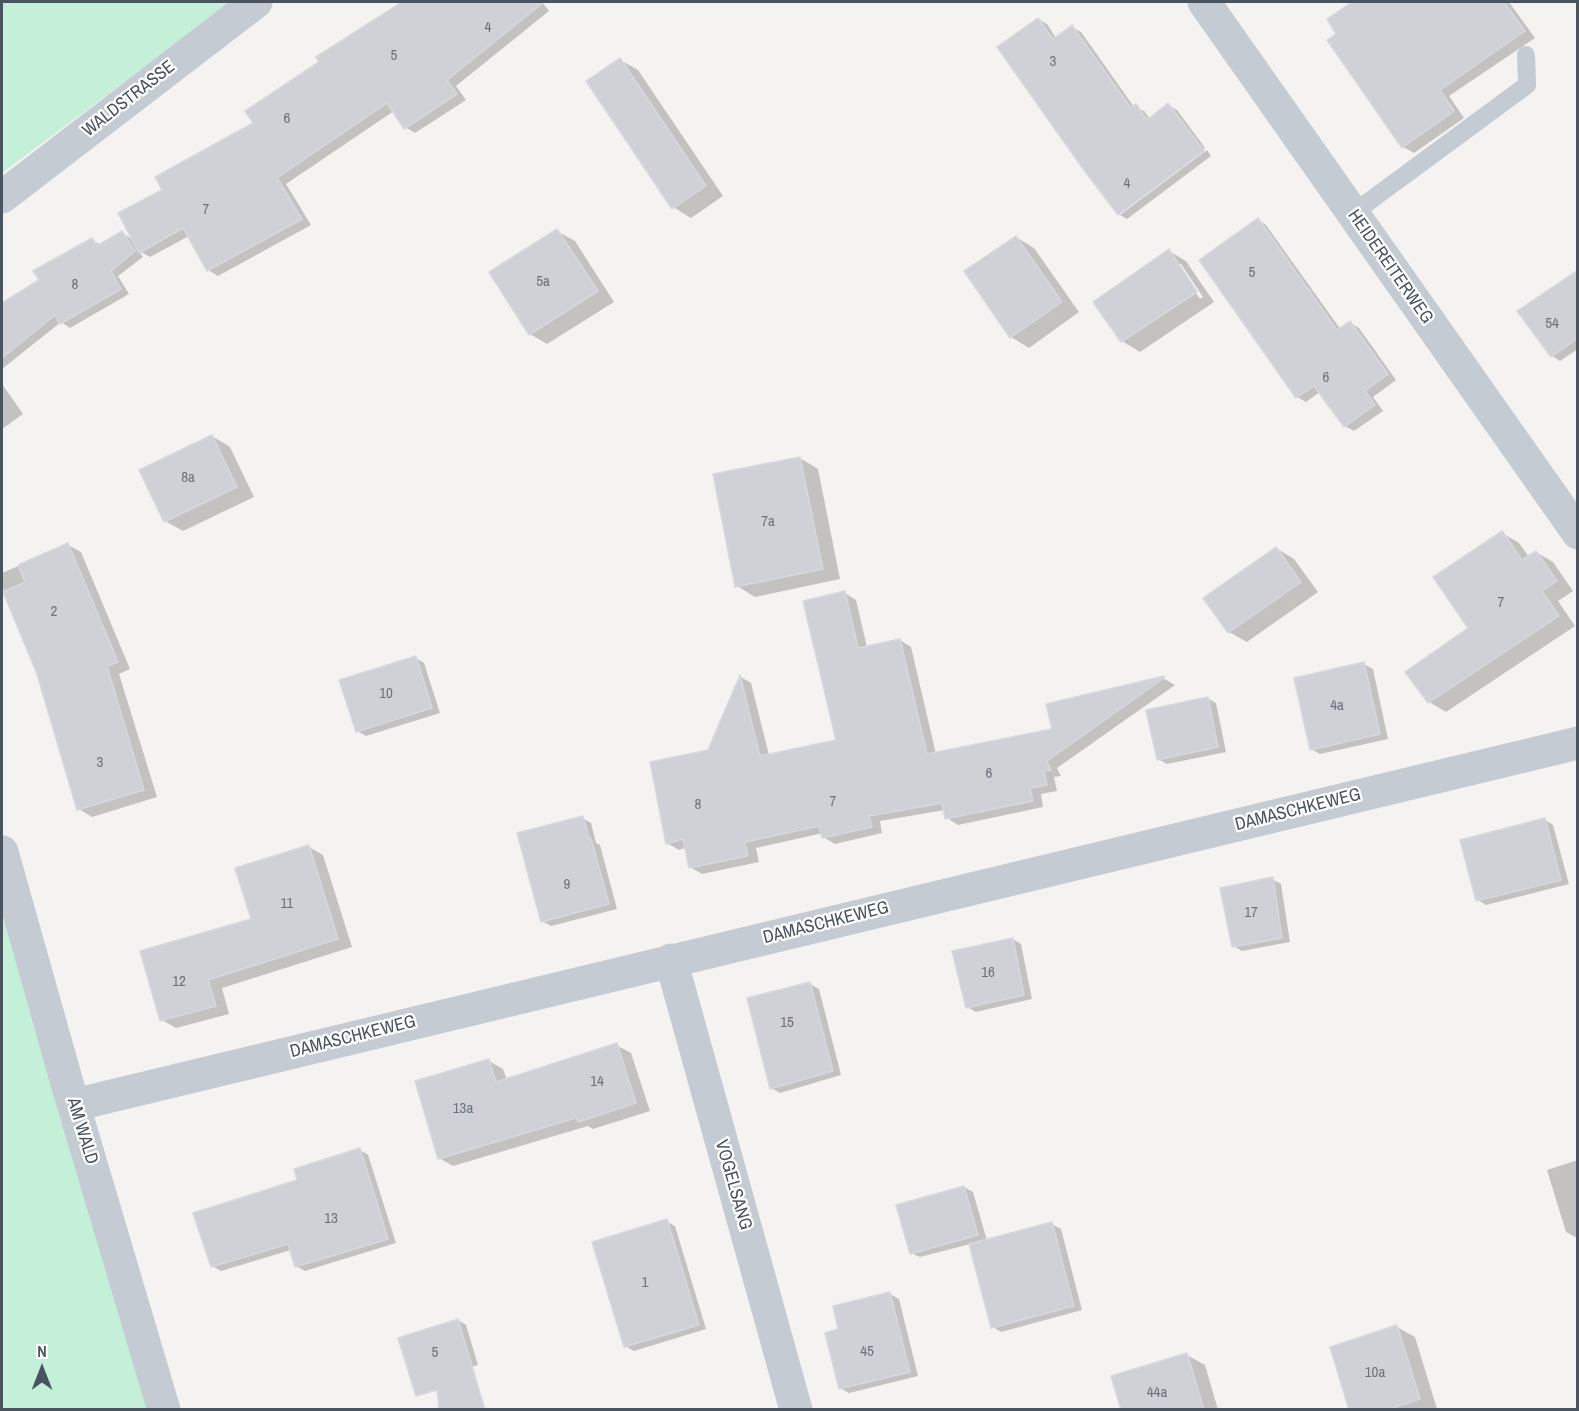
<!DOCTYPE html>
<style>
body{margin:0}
#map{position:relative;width:1579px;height:1411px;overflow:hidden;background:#f4f3f2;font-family:"Archivo Narrow",sans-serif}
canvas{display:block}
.frame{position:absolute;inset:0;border:3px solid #4a545f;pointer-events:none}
.north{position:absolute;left:12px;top:1339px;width:60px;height:60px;-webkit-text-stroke:4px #fff;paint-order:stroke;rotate:0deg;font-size:16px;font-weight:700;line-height:24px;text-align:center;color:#4a545f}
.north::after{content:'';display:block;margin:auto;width:21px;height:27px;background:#4a545f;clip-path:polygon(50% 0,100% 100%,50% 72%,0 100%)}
</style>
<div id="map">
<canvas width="1579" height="1411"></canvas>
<div class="frame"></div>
<div class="north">N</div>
</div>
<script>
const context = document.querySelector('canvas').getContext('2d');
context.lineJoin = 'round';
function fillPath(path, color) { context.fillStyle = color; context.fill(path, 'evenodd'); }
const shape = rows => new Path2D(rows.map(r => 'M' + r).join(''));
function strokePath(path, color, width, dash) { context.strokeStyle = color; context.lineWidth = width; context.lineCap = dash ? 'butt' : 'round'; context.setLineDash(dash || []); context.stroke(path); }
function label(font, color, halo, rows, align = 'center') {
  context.font = font + ' "Archivo Narrow",sans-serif'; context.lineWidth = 4.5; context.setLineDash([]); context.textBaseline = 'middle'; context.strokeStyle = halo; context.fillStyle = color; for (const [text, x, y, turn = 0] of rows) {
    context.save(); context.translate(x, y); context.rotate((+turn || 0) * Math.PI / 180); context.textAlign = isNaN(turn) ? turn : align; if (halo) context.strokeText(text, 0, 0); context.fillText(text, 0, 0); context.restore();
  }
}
const green = shape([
 [2,2,232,2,2,173],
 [2,879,155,1409,2,1409]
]);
const shadow = shape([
 [406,2,542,2,549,11,456,86,466,100,415,133,405,127,394,111,286,184,311,225,218,276,208,270,189,236,150,257,139,251,143,257,118,276,129,294,70,328,61,322,2,369,2,304,41,281,92,240,101,245,122,233,134,240,164,191,255,123,321,62,318,57],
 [1355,2,1509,2,1535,38,1449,96,1464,118,1414,153,1403,147,1329,41,1339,34,1329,20],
 [1038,19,1047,24,1056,38,1072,27,1081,32,1134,107,1144,111,1150,119,1168,105,1177,110,1205,148,1120,212,1120,215],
 [620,60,638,70,723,196,691,218,673,207],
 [1207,150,1211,156,1127,219,1120,215],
 [1258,220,1266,225,1341,330,1350,323,1359,328,1396,380,1373,397,1383,411,1354,431,1345,426,1320,392,1306,402,1297,397],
 [557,231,575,241,614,302,547,344,530,334],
 [1016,237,1034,248,1079,312,1029,348,1011,337,966,272],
 [1169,251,1186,261,1214,302,1140,352,1122,341,1095,303],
 [1177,264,1181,264,1203,297,1200,299],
 [1578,272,1578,349,1560,361,1552,356],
 [2,384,23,414,2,429],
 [212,436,230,447,254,497,183,531,165,521],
 [800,458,818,469,840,579,755,597,737,586],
 [1502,533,1519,543,1529,557,1536,552,1553,562,1573,591,1558,601,1575,626,1446,712,1429,702,1407,673,1470,628],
 [68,545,81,552,130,669,119,674,157,797,92,817,79,809,38,674,2,586,2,573],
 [1276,548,1294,559,1318,592,1247,642,1229,632],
 [845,593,856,600,867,647,900,640,911,647,936,754,1054,730,1163,678,1175,685,1057,768,1061,776,1054,777,1057,791,1041,794,1043,807,958,825,947,818,945,810,880,821,882,833,835,844,823,837,823,833,756,848,759,862,702,874,690,867,686,847,679,850,667,843,741,677,751,683,769,755,837,742],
 [416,658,424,663,440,713,366,736,357,731],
 [1364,664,1373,669,1388,739,1320,754,1311,749],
 [1207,698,1216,703,1226,752,1167,764,1158,759],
 [582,818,591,823,596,843,600,845,617,909,551,926,542,921],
 [1545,820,1553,825,1569,884,1486,905,1478,900],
 [309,847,323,855,352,947,222,988,229,1014,176,1028,162,1020,253,920],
 [1272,879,1281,884,1290,942,1242,951,1233,946],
 [1013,939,1021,944,1032,999,976,1012,967,1007],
 [810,984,819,989,841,1075,780,1093,771,1088],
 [616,1045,631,1053,650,1111,593,1129,588,1126,453,1166,439,1158,489,1061,503,1069,507,1080],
 [360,1150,368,1155,396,1243,305,1271,296,1266,291,1250,221,1271,212,1266,299,1181],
 [1578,1160,1578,1236,1575,1237,1566,1232,1547,1170],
 [964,1187,973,1192,987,1241,1052,1224,1061,1229,1082,1310,1001,1332,993,1327,970,1244,920,1257,911,1253],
 [666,1221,675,1226,706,1329,634,1351,625,1346],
 [890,1294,899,1299,918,1376,849,1393,840,1388,840,1331],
 [458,1320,466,1325,478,1365,420,1383],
 [1397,1327,1415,1337,1437,1409,1351,1410],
 [1187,1355,1205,1365,1218,1410,1122,1410]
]);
const building = shape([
 [402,2,544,2,447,80,457,94,404,129,387,103,277,178,302,219,207,271,183,228,139,253,118,213,162,190,155,177,253,123,245,111,319,62,316,57,402,2],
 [1352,2,1504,2,1525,31,1440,90,1454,111,1402,148,1327,40,1336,34,1327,19,1352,2],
 [1038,18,1053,39,1072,25,1131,108,1136,104,1147,120,1168,103,1204,151,1118,215,1081,166,997,47,1038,18],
 [620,58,706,186,672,209,586,81,620,58],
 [1258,218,1337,330,1350,321,1388,374,1365,391,1375,405,1344,427,1314,386,1296,398,1199,260,1258,218],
 [557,229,598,291,529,335,489,272,557,229],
 [122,231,135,251,111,271,121,289,60,324,55,315,2,358,2,303,39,280,33,271,92,238,97,246,122,231],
 [1016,236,1062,302,1010,338,964,271,1016,236],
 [1169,249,1197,292,1121,342,1093,302,1169,249],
 [1578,270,1578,338,1551,357,1517,311,1578,270],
 [212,435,237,487,164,522,139,470,212,435],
 [800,457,823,569,735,587,713,474,800,457],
 [1502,531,1522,560,1536,551,1557,581,1542,591,1559,616,1428,703,1405,672,1468,628,1433,577,1502,531],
 [68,543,118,662,107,666,144,790,77,810,37,674,3,592,25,582,18,565,68,543],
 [1276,547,1301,582,1228,633,1203,598,1276,547],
 [845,591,858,648,900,639,927,754,1052,729,1046,704,1164,676,1164,678,1047,761,1051,770,1044,771,1047,785,1030,788,1033,801,945,819,942,803,869,816,872,827,822,838,819,826,745,842,748,856,689,868,683,839,666,844,650,762,708,750,740,675,760,756,836,740,803,601,845,591],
 [416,656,432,708,356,732,339,680,416,656],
 [1364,662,1380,734,1310,750,1294,678,1364,662],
 [1208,697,1218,747,1157,760,1146,710,1208,697],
 [583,816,589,839,591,838,609,904,541,922,517,833,583,816],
 [1545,818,1561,880,1476,901,1460,840,1545,818],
 [309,845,338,939,208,980,216,1006,160,1021,140,951,251,919,235,868,309,845],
 [1273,877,1282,938,1232,947,1220,888,1273,877],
 [1013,938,1024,995,966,1008,952,951,1013,938],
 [810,982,833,1071,770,1089,747,998,810,982],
 [617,1043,636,1103,578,1122,576,1118,438,1159,415,1081,489,1059,496,1082,617,1043],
 [360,1148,388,1239,295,1267,288,1244,211,1267,193,1213,297,1180,294,1169,360,1148],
 [964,1186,978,1235,910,1254,896,1205,964,1186],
 [667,1219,699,1325,624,1347,592,1242,667,1219],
 [1052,1222,1074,1306,991,1328,969,1244,1052,1222],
 [890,1292,910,1372,839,1389,825,1333,838,1329,833,1306,890,1292],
 [458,1319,485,1410,439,1410,437,1390,416,1396,398,1338,458,1319],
 [1397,1325,1420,1399,1386,1410,1349,1410,1330,1347,1397,1325],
 [1187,1353,1204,1410,1121,1410,1111,1376,1187,1353]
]);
const service = shape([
 [1352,214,1527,85,1526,55]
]);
const minor = shape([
 [1204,2,1578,533],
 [2,197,256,2],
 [2,852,67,1083,164,1410],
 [671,960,796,1410],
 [74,1105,1578,743]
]);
const numberNames = [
 ["4",488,28],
 ["5",394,56],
 ["3",1053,62],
 ["6",287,119],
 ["4",1127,184],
 ["7",206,210],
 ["5",1252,273],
 ["5a",543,282],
 ["8",75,285],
 ["54",1552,324],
 ["6",1326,378],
 ["8a",188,478],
 ["7a",768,522],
 ["7",1501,603],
 ["2",54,612],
 ["10",386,694],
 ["4a",1337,706],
 ["3",100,763],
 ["6",989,774],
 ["7",833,802],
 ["8",698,805],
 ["9",567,885],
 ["11",287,904],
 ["17",1251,913],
 ["16",988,973],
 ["12",179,982],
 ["15",787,1023],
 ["14",597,1082],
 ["13a",463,1109],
 ["13",331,1219],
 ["1",645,1283],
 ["45",867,1352],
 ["5",435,1353],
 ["10a",1375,1373],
 ["44a",1157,1393]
];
const streetNames = [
 ["WALDSTRASSE",129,99,-38],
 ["HEIDEREITERWEG",1390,267,55],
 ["DAMASCHKEWEG",1298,810,-14],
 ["DAMASCHKEWEG",826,923,-14],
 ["DAMASCHKEWEG",353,1037,-14],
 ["AM WALD",82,1131,73],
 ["VOGELSANG",733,1185,74]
];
fillPath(green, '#c4efd8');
fillPath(shadow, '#0003');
fillPath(building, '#cfd1d6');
strokePath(building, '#d7d8dd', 1.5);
strokePath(service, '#c4cbd3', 18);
strokePath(minor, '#c4cbd3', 33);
label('15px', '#6b737d', null, numberNames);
label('18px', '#4a545f', '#fff', streetNames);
</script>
